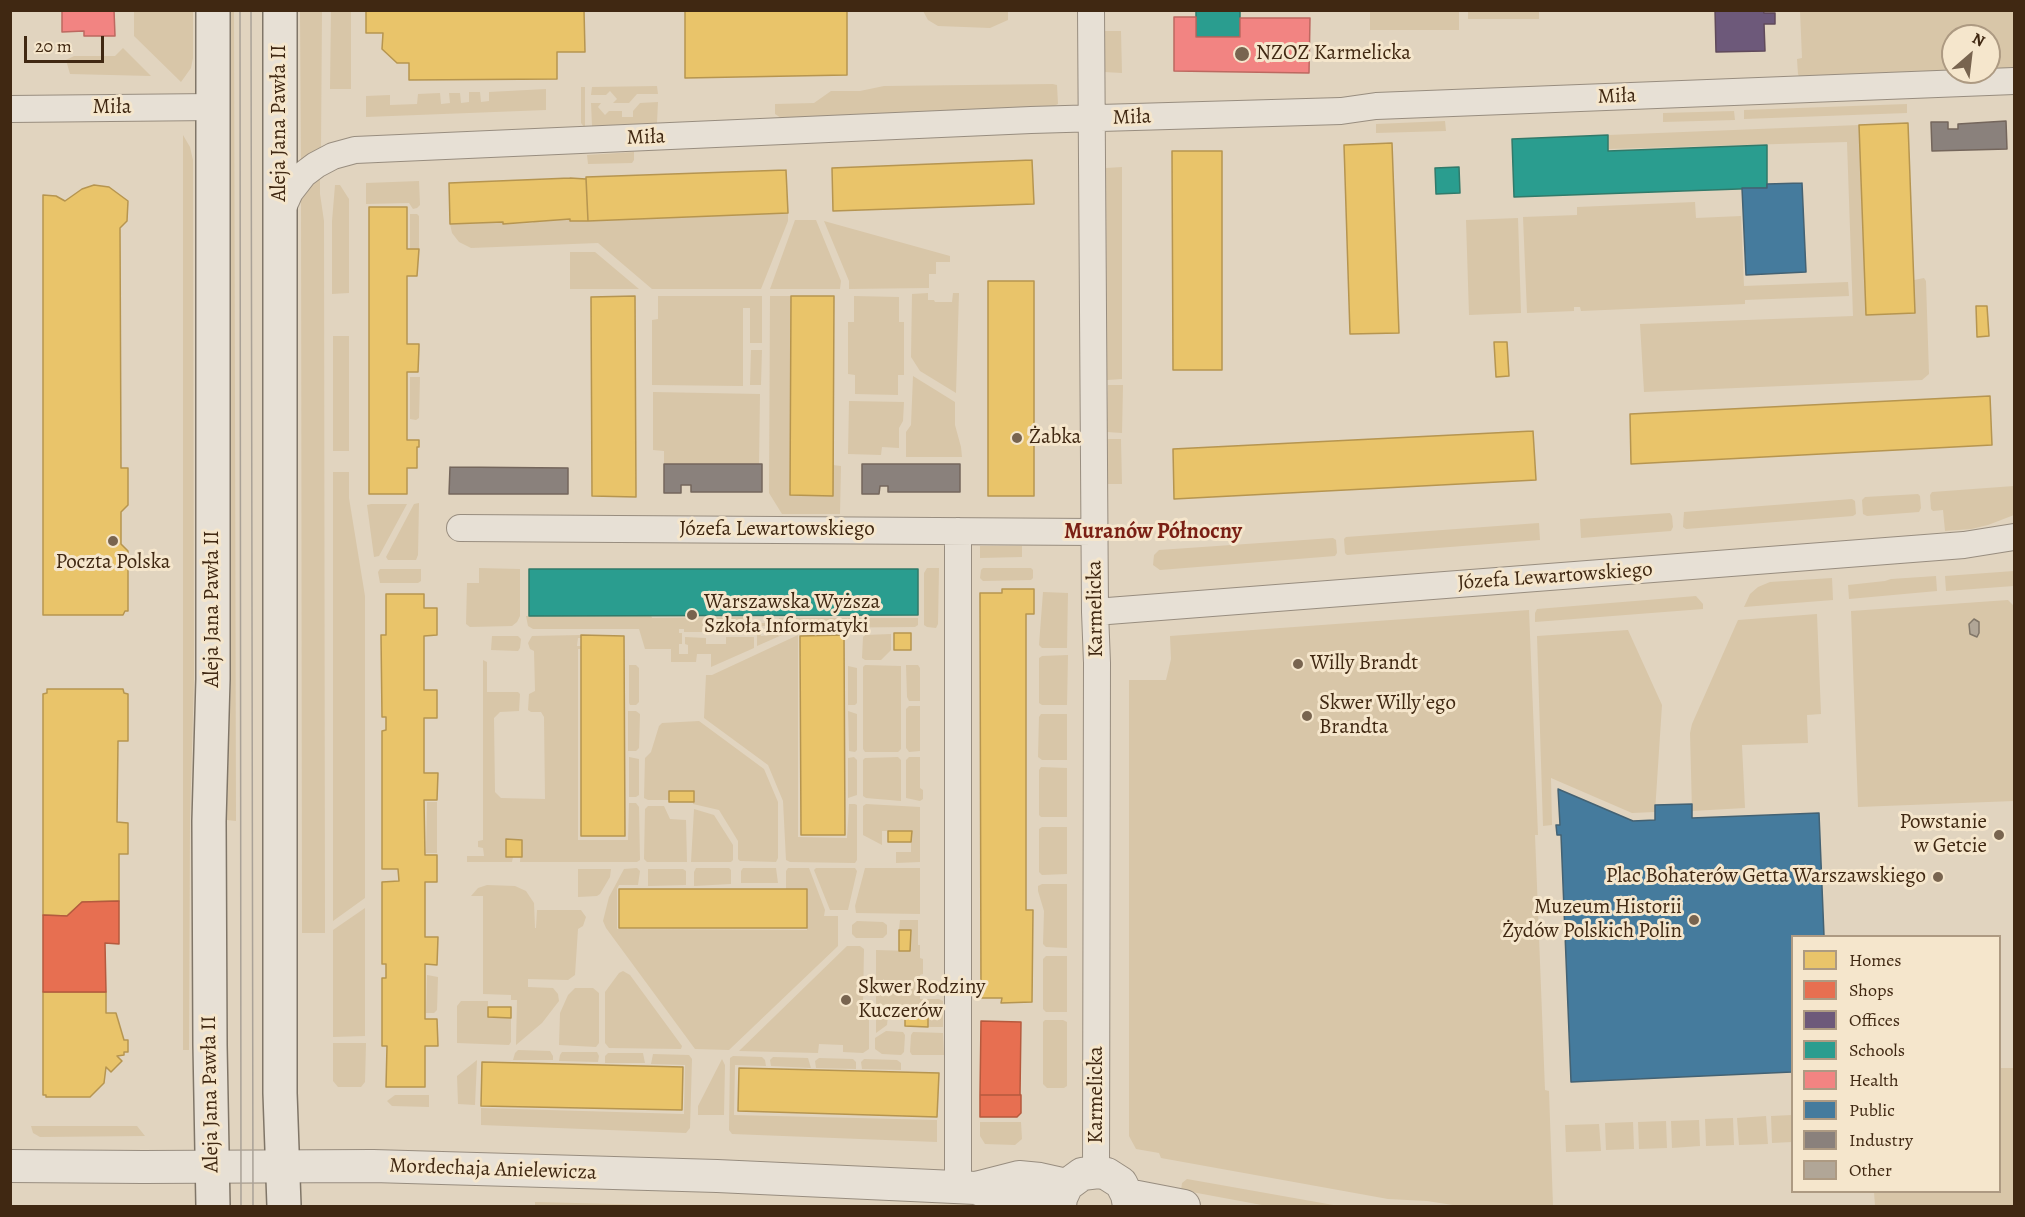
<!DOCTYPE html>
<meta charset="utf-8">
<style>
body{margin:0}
#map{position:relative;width:2025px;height:1217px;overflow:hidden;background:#e1d4bf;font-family:Alegreya,serif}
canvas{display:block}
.frame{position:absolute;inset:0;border:12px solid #402812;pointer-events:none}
.legend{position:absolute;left:1791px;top:935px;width:210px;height:258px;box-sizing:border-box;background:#f5e6cc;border:2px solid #ad9a82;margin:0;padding:8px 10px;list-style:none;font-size:18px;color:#402812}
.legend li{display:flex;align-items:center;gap:12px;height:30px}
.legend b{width:30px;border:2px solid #ad9a82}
.north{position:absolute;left:1941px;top:24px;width:60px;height:60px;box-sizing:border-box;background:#f5e6cc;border:2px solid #ad9a82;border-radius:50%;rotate:28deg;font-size:16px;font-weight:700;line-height:24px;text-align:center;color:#402812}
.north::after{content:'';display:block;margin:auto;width:21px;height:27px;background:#78644f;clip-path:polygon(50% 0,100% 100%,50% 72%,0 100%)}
.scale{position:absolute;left:24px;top:36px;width:80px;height:27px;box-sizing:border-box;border:3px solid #402812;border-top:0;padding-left:8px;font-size:18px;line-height:21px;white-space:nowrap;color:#402812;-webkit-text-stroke:4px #f5e6cc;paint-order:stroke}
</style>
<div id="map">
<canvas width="2025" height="1217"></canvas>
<div class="frame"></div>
<ul class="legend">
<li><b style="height:16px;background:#e9c46a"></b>Homes</li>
<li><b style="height:16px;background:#e76f51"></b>Shops</li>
<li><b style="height:16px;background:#6d597a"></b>Offices</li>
<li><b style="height:16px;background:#2a9d8f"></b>Schools</li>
<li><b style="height:16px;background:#f28482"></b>Health</li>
<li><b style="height:16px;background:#457b9d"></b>Public</li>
<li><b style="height:16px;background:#8a817c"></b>Industry</li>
<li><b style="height:16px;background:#b1a697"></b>Other</li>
</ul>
<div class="north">N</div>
<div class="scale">20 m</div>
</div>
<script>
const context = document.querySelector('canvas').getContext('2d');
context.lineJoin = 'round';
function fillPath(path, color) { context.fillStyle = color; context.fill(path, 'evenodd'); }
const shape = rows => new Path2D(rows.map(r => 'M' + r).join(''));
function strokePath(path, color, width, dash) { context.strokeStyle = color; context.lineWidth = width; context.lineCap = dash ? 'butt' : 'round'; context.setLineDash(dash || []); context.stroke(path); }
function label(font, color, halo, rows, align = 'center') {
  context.font = font + ' Alegreya,serif'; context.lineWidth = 6; context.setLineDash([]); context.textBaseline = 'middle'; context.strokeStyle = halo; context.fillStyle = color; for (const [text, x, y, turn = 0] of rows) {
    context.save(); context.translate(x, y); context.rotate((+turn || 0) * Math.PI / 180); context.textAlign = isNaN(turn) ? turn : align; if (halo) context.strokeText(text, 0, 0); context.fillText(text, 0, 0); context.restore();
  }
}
const green = shape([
 [234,10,236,821,227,820,231,680,231,11],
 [134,11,193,11,193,58,191,68,181,82,134,36],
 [300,11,322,11,321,150,301,160],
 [331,11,351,11,351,89,330,89],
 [923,11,1008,11,1008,20,990,28,938,26,928,20],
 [1370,11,1459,11,1459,30,1370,30],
 [1468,11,1539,11,1539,19,1468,19],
 [1800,11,2014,11,2014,71,1800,78,1798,74,1797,59,1802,58],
 [1953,36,1989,36,1989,72,1953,72],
 [1104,31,1121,31,1122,73,1104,72],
 [123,48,151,76,70,74,66,60,74,56,115,56],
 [1053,84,1057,85,1058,104,1050,108,781,118,775,114,775,104,814,103,831,91,860,91,884,86],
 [657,86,658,94,637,94,629,103,613,103,617,99,610,91,606,95,591,95,592,87],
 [581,87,585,87,585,128,581,123],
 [546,89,546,110,366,117,366,96,390,95,390,105,417,104,418,94,440,93,441,104,450,103,449,93,460,93,461,103,469,102,469,92,480,92,481,102,489,101,489,92],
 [658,102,657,123,592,126,591,103,601,103,598,107,605,115,609,111,622,111,622,117,633,117,633,111,640,103],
 [1907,104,1907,113,1744,119,1744,110],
 [1734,111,1735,120,1663,122,1663,113],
 [1445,121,1446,131,1376,133,1376,124],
 [1859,125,1866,315,1915,313,1914,280,1924,278,1926,281,1929,374,1922,380,1644,392,1640,324,1853,316,1847,142,1608,149,1608,135],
 [183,135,190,147,193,160,194,679,190,821,189,1050,183,1050],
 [634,152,634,160,632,163,588,164,587,155],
 [1122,167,1122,379,1107,380,1106,168],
 [320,175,320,194,324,221,325,933,302,933,301,190],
 [419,181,420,205,417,208,413,209,409,203,366,204,366,183],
 [335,185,340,185,349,199,349,293,332,294,332,221],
 [1695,202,1696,218,1741,216,1744,286,1848,282,1849,296,1745,300,1745,304,1581,311,1580,307,1574,307,1574,311,1527,313,1523,217,1577,215,1577,207],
 [788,213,788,221,761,289,652,289,598,243,471,248,459,242,452,233,450,224,503,222,503,224,533,223,534,220,570,219,570,221,588,221],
 [410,214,417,214,419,216,419,249,410,249],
 [1518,218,1521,313,1469,315,1466,220],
 [795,220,816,220,841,281,840,289,770,289],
 [824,221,950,256,950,262,936,262,936,274,929,274,929,288,849,289,849,281],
 [570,252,595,252,639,289,570,289],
 [928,293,928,300,934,300,935,302,952,302,953,293,959,293,956,393,920,371,911,357,912,294],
 [658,296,762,296,762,343,750,343,750,308,743,308,743,386,652,385,652,320,658,319],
 [770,296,791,296,790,495,833,496,833,465,841,466,840,514,782,514,769,493],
 [854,296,899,297,899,322,904,322,904,375,898,375,898,395,855,394,855,375,848,374,848,322,854,322],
 [333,336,349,336,349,451,333,451],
 [751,350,762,350,761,385,750,385],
 [913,376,955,402,955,425,961,447,962,457,906,457,906,432,911,425],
 [410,377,420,377,419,418,416,420,410,419],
 [1108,385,1123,385,1122,433,1107,432],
 [653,392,760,394,759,465,664,464,664,451,653,450],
 [849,401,904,402,903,421,899,428,899,448,882,447,881,455,848,454],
 [1108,439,1121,439,1122,484,1108,484],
 [333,472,349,472,349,498,365,596,365,898,333,921],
 [2014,486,2014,515,1988,525,1971,529,1945,531,1943,510,1933,511,1931,509,1930,495,1932,492],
 [1918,494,1920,496,1921,508,1919,512,1867,516,1863,514,1862,500,1865,497],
 [1852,499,1855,501,1856,514,1853,516,1686,529,1683,527,1684,512],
 [419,503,418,555,416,560,388,560,386,557,414,504],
 [371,504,407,504,379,556,374,557,367,505],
 [1670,513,1672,516,1673,527,1671,531,1581,538,1580,519],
 [1539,523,1540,540,1347,555,1345,553,1344,539,1346,537],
 [1333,538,1336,540,1337,553,1335,556,1160,570,1153,565,1154,555,1159,550],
 [980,546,1022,546,1022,557,980,558],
 [479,568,520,569,520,616,517,622,512,626,470,627,466,624,467,583,479,583],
 [927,568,939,568,938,624,936,628,927,627,924,625,924,573],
 [983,568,1031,568,1033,570,1033,578,1031,580,983,581,980,578,981,570],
 [380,569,421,569,421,581,418,583,380,583,378,572],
 [2014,571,2014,586,1946,591,1945,576],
 [1936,576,1937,591,1849,599,1848,585,1885,581,1891,579],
 [1832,578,1833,600,1744,607,1750,594,1758,587,1770,582],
 [1043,592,1068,593,1067,648,1042,648,1039,645],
 [1696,596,1703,604,1703,609,1535,622,1535,613,1537,609],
 [2008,600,2014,606,2014,801,1858,807,1851,611],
 [1529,610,1538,835,1535,835,1545,1090,1549,1091,1553,1206,1459,1206,1427,1201,1388,1199,1161,1158,1159,1153,1136,1149,1129,1136,1129,680,1166,680,1171,659,1170,636],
 [1817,614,1821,714,1807,715,1808,743,1742,745,1745,808,1692,811,1690,733,1692,724,1738,620],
 [651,615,652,618,745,617,745,633,726,632,726,624,706,624,706,632,684,632,684,629,679,629,679,633,682,633,682,644,679,644,679,654,688,654,688,645,685,644,685,637,706,638,706,644,726,644,726,637,754,637,754,648,711,667,711,654,697,654,696,662,671,662,671,649,645,649,639,629,533,629,528,626,526,616],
 [779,618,918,618,918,625,915,627,798,628,757,646,757,633,760,632,761,636,771,635,770,626,760,626,760,629,757,629,757,623,778,623],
 [1628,630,1662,705,1655,812,1632,813,1551,778,1552,825,1543,826,1537,636],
 [891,634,891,650,881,660,865,660,862,658,863,637,865,635],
 [581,635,581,638,578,638,577,646,581,646,581,649,578,649,578,840,628,840,629,803,636,803,639,807,640,860,637,862,520,862,522,840,506,840,506,856,513,857,512,862,467,862,467,856,484,856,483,848,478,847,478,841,483,840,483,660,487,662,487,692,518,692,520,694,519,711,500,712,494,718,495,792,501,798,545,799,544,717,541,712,531,712,528,710,529,694,535,691,534,651,530,649,528,643,532,636],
 [798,635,798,837,847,838,849,804,855,804,857,805,857,860,855,863,790,862,786,860,783,801,768,765,704,718,706,675,712,675],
 [492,636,518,636,521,639,520,648,518,651,491,650],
 [1068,655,1067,705,1042,705,1039,703,1039,658,1042,656],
 [629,665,636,665,639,668,639,702,636,705,630,705,629,703],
 [865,665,901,666,901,749,898,752,865,752,863,749,863,667],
 [906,665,918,665,920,668,920,701,909,701,907,697],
 [848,666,857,668,857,703,855,705,848,705],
 [909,706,920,706,920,751,909,752,906,748,906,709],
 [628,711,636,711,640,714,639,748,636,751,628,751],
 [848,711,857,714,857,750,855,752,849,751],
 [1041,714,1067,714,1067,760,1042,760,1038,757,1039,717],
 [699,721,764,769,778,802,778,858,776,862,740,861,738,859,738,841,719,810,693,804,693,791,669,800,648,800,644,798,645,758,651,752,659,726,662,723],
 [629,757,639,759,639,795,636,797,629,797],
 [854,757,857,760,857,795,848,798,848,758],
 [898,757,901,760,901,801,866,798,863,796,863,760,865,758],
 [909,757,920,757,920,788,923,790,923,799,920,801,906,798,906,760],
 [1041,767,1067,768,1067,817,1041,817,1039,815,1039,770],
 [427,802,437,802,437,853,426,853],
 [866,804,920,807,920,862,896,863,896,852,911,852,911,831,882,831,882,845,863,835,863,806],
 [648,806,664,806,670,819,686,820,687,862,647,862,644,859,645,809],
 [694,809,714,815,733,845,733,860,731,862,691,862],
 [1042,827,1067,827,1067,874,1042,875,1039,872,1039,829],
 [637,868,640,871,638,885,619,885,617,889,617,929,807,930,807,889,786,889,786,871,788,868,809,868,825,910,824,916,838,916,838,946,729,1050,695,1049,606,928,603,921,609,897,624,869],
 [696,868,729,868,731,870,731,884,694,886,694,872],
 [743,868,776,868,778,883,741,883,741,871],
 [816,868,855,868,857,871,848,910,830,910,814,870],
 [865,868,920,868,920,914,856,913,855,906],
 [578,869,611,869,610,877,600,894,597,896,578,897],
 [648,869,683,869,686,871,686,885,648,886],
 [1042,884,1067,884,1067,948,1046,947,1043,944,1044,911,1038,891,1038,886],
 [487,885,515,886,526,891,534,903,535,928,536,928,537,910,581,910,586,917,583,926,578,929,575,975,568,980,528,979,528,987,553,988,558,994,559,1001,542,1023,516,1045,517,1000,511,1000,511,995,483,994,483,896,471,896,478,888],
 [365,908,365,1036,333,1037,333,930],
 [900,920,918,920,918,945,920,945,920,958,923,959,923,974,920,975,920,999,939,999,943,1001,943,1027,928,1027,928,1015,888,1016,887,1025,876,1033,876,950,910,951,911,930,899,930],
 [857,921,883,922,887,925,887,934,883,938,856,938,852,934,852,925],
 [847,946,860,946,864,949,863,1004,869,1011,869,1049,863,1053,843,1052,843,1045,819,1044,818,1053,739,1051],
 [1046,956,1067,956,1067,1012,1046,1012,1043,1009,1043,959],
 [623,971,630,975,682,1046,681,1049,609,1048,605,1043,605,992,619,973],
 [427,975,438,977,437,1010,434,1013,426,1013],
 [575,988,593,988,599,993,599,1043,596,1047,559,1045,560,1013,568,995],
 [461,1001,488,1001,488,1017,511,1018,511,1042,509,1045,457,1043,457,1006],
 [1045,1020,1063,1020,1067,1022,1067,1086,1064,1088,1047,1088,1043,1084,1043,1022],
 [886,1031,903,1032,905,1035,904,1052,901,1055,882,1054,875,1049,875,1038],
 [913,1032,943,1033,944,1055,912,1055,910,1052,911,1035],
 [333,1043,366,1043,365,1082,361,1087,338,1087,333,1081],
 [518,1050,550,1051,553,1056,553,1060,513,1060,515,1053],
 [562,1052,597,1052,599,1056,598,1062,559,1061,560,1055],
 [608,1053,643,1053,645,1063,605,1063,605,1056],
 [653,1054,689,1055,692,1059,690,1128,686,1133,481,1125,481,1108,684,1114,685,1065,651,1064],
 [733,1056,762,1057,765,1060,766,1066,735,1065,734,1115,937,1120,937,1142,732,1134,729,1130,730,1058],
 [773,1057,808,1058,811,1068,771,1066,770,1060],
 [819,1058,853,1059,856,1062,856,1069,816,1068,815,1061],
 [722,1059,725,1065,724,1115,698,1115,698,1106],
 [864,1059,897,1060,901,1063,901,1070,862,1069,861,1062],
 [477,1060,475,1105,458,1104,457,1076],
 [2000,1068,2014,1068,2014,1206,1875,1206,1874,1192,2000,1192],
 [395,1095,429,1095,429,1107,392,1106,387,1101],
 [1792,1115,1792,1142,1772,1143,1771,1116],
 [1766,1116,1768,1144,1739,1145,1737,1118],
 [1733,1118,1734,1145,1706,1146,1705,1119],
 [1699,1120,1700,1146,1672,1148,1671,1121],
 [1666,1121,1667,1148,1639,1149,1638,1122],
 [980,1122,1021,1122,1022,1139,1015,1145,985,1144,980,1136],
 [1633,1122,1634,1149,1606,1150,1605,1123],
 [1599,1124,1601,1151,1566,1152,1565,1125],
 [31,1126,137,1126,145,1136,40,1137,33,1133],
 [1187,1179,1339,1206,1267,1206,1181,1190,1182,1183],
 [535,1202,654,1205,654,1206,535,1206]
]);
const homes = shape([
 [366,10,584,10,585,52,557,52,557,79,409,80,409,63,397,63,382,49,383,33,366,33,366,10],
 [685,10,847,10,847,75,685,78,685,10],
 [1908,123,1915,313,1866,315,1859,125,1908,123],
 [1392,143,1399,333,1350,334,1344,145,1392,143],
 [1172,151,1222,151,1222,370,1173,370,1172,151],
 [1032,160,1034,204,833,211,832,168,1032,160],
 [786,170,788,213,588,221,586,177,786,170],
 [570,178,586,179,588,221,570,221,570,219,503,224,503,222,450,224,449,183,570,178],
 [94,185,109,187,128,201,127,221,120,228,121,468,128,468,128,505,121,512,121,544,128,551,128,611,125,611,123,615,43,615,43,195,56,196,65,201,82,189,94,185],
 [369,207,407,207,407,249,419,249,417,276,407,276,407,344,419,344,419,347,418,372,407,372,407,440,419,440,419,447,417,447,417,468,407,468,407,494,369,494,369,207],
 [988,281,1034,281,1034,496,988,496,988,281],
 [635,296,636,497,592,496,591,297,635,296],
 [791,296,834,296,833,496,790,495,791,296],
 [1976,306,1987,306,1989,336,1977,337,1976,306],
 [1494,342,1507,342,1509,376,1496,377,1494,342],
 [1990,396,1992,445,1631,464,1630,414,1990,396],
 [1533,431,1536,480,1174,499,1173,449,1533,431],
 [1002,589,1034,589,1034,614,1026,614,1026,910,1033,910,1032,1002,1001,1003,1002,998,981,998,980,593,1002,593,1002,589],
 [386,594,424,594,424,608,437,608,437,635,424,636,424,690,437,690,437,718,424,718,424,773,438,773,437,800,424,800,425,855,437,855,437,882,425,882,425,937,438,937,437,965,425,964,425,1019,437,1019,438,1046,425,1046,425,1087,386,1087,387,1046,382,1046,382,978,386,978,386,964,382,964,382,882,399,881,398,869,382,869,382,731,386,730,386,717,382,717,381,635,386,635,386,594],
 [894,633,911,633,911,650,894,650,894,633],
 [581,635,624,636,625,836,581,836,581,635],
 [844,635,845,835,801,835,800,636,844,635],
 [47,689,123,689,124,693,128,694,128,741,118,741,117,822,128,823,128,854,119,854,119,901,82,902,67,916,43,915,43,694,47,693,47,689],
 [669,791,694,791,694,802,669,802,669,791],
 [888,831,912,831,911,842,888,842,888,831],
 [506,839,522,840,522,857,506,857,506,839],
 [619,889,807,889,807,928,619,928,619,889],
 [899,930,911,930,910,951,899,951,899,930],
 [43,992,106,992,106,1013,116,1013,124,1040,128,1040,128,1052,124,1052,124,1055,117,1056,122,1061,111,1072,106,1067,104,1083,90,1097,46,1097,46,1095,43,1095,43,992],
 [488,1007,511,1007,511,1018,488,1017,488,1007],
 [905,1015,928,1015,928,1027,905,1026,905,1015],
 [482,1062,683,1067,682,1110,481,1106,482,1062],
 [739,1068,939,1073,937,1117,738,1111,739,1068]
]);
const shops = shape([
 [119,901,119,944,105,943,106,992,43,992,43,915,67,916,82,902,119,901],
 [981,1021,1021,1022,1020,1094,1021,1095,980,1095,981,1021],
 [980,1095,1021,1095,1021,1113,1017,1117,980,1117,980,1095]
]);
const offices = shape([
 [1715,10,1763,10,1764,13,1775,13,1775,24,1764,24,1765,51,1716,52,1715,10]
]);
const schools = shape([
 [1196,10,1240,10,1240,37,1196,37,1196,10],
 [1608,135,1608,151,1767,145,1767,188,1514,197,1512,139,1608,135],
 [1459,167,1460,193,1436,194,1435,168,1459,167],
 [529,569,918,569,918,615,529,616,529,569]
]);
const health = shape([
 [62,10,114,10,115,36,84,36,84,31,62,32,62,10],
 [1174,17,1196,17,1196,37,1240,37,1240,18,1310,18,1309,73,1174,71,1174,17]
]);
const public = shape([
 [1802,183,1806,272,1746,275,1742,188,1767,188,1767,184,1802,183],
 [1558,789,1633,821,1655,820,1655,805,1692,804,1692,818,1819,813,1824,936,1792,936,1792,1072,1571,1082,1561,835,1557,835,1556,825,1560,825,1558,789]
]);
const industry = shape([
 [2006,121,2007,149,1932,151,1931,122,1948,122,1948,129,1958,129,1958,124,2006,121],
 [664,464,762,464,762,492,691,492,691,485,681,485,681,493,664,493,664,464],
 [862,464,960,464,960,492,888,492,888,486,880,486,879,494,862,494,862,464],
 [450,467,568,468,568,494,449,494,450,467]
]);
const building = shape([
 [1974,619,1979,622,1979,633,1977,637,1970,634,1969,624,1974,619]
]);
const minor = shape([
 [1091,10,1095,612,1097,663,1096,1172],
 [10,109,213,107],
 [281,212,290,192,304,174,316,165,333,156,355,150,1031,120,1341,111,1376,106,2014,81],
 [460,528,1094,532],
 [958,531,958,1187],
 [1095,612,1964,545,2014,537]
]);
const tertiary = shape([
 [10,1166,143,1167,373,1166,717,1176,976,1188,1018,1204,1041,1206],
 [976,1188,1019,1177,1040,1179,1067,1185],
 [1127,1195,1184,1206],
 [1060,1206,1061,1198,1067,1185,1082,1174,1099,1172,1107,1174,1121,1183,1127,1195,1129,1206]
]);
const secondary = shape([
 [213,10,213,679,209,821,210,1045,213,1206],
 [280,10,280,1093,284,1206]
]);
const tram = shape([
 [240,10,241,1206],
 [251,10,253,1206]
]);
const markers = [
 [1242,54,8,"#78644f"],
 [1017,438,6,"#78644f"],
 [113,541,6,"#78644f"],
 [692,615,6,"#78644f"],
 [1298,664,6,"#78644f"],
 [1307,716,6,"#78644f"],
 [1999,835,6,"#78644f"],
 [1938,877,6,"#78644f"],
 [1694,920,6,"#78644f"],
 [846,1000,6,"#78644f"]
];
const poiNames = [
 ["NZOZ Karmelicka",1256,54],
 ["Żabka",1029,438],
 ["Poczta Polska",113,563,"center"],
 ["Warszawska Wyższa",704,603],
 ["Szkoła Informatyki",704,627],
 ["Willy Brandt",1310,664],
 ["Skwer Willy'ego",1319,704],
 ["Brandta",1319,728],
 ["Powstanie",1987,823,"right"],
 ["w Getcie",1987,847,"right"],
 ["Plac Bohaterów Getta Warszawskiego",1926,877,"right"],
 ["Muzeum Historii",1682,908,"right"],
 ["Żydów Polskich Polin",1682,932,"right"],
 ["Skwer Rodziny",858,988],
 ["Kuczerów",858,1012]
];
const streetNames = [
 ["Miła",1617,97,-2],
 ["Miła",112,108],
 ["Miła",1132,118,-2],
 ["Aleja Jana Pawła II",280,123,-90],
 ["Miła",646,138,-2],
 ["Józefa Lewartowskiego",777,530],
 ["Józefa Lewartowskiego",1555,577,-4],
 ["Aleja Jana Pawła II",213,609,-90],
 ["Karmelicka",1096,609,-91],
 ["Aleja Jana Pawła II",211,1094,-91],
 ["Karmelicka",1097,1095,-90],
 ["Mordechaja Anielewicza",493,1170,2]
];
const neighbourhoodNames = [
 ["Muranów Północny",1153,533]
];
fillPath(green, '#d8c6a8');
fillPath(homes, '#e9c46a');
strokePath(homes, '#b69550', 1.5);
fillPath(shops, '#e76f51');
strokePath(shops, '#b55a3e', 1.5);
fillPath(offices, '#6d597a');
strokePath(offices, '#604a5b', 1.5);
fillPath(schools, '#2a9d8f');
strokePath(schools, '#317a6a', 1.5);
fillPath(health, '#f28482');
strokePath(health, '#bd6860', 1.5);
fillPath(public, '#457b9d');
strokePath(public, '#446273', 1.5);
fillPath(industry, '#8a817c');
strokePath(industry, '#74665c', 1.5);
fillPath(building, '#b1a697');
strokePath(building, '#807668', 1.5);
strokePath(minor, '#988d7f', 28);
strokePath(tertiary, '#988d7f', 34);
strokePath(secondary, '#807668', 36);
strokePath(minor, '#e7e0d5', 26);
strokePath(tertiary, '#e7e0d5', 32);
strokePath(secondary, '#e7e0d5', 33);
strokePath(tram, '#a9a197', 1.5);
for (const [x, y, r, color] of markers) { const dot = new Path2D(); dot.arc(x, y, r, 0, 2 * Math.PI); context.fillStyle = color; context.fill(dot); strokePath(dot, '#f5e6cc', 2); }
label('21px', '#402812', '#f5e6cc', poiNames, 'left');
label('21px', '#402812', '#f5e6cc', streetNames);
label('bold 22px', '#7a1f14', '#f5e6cc', neighbourhoodNames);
</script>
